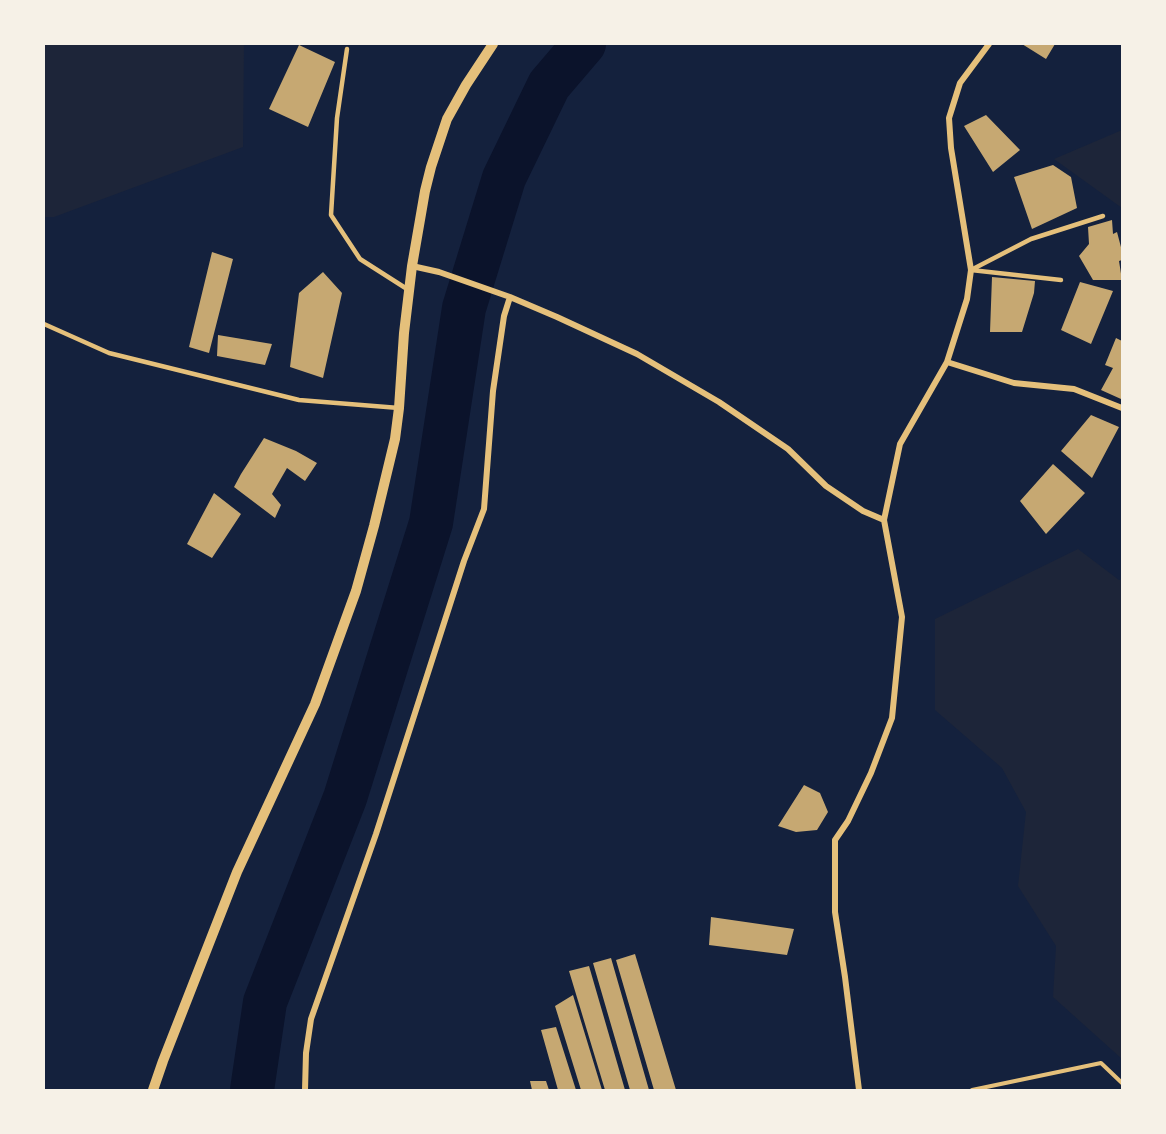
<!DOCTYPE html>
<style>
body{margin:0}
#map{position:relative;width:1166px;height:1134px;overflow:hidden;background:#14213d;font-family:"DM Sans",sans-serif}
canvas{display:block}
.frame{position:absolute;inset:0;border:45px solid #f6f1e7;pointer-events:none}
</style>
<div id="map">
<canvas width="1166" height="1134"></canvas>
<div class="frame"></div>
</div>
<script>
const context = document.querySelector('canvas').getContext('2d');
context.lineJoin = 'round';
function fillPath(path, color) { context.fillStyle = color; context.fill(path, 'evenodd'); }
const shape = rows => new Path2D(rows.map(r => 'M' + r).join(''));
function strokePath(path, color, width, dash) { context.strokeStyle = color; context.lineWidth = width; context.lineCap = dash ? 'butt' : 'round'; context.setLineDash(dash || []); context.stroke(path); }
const green = shape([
 [44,44,244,44,243,147,54,217,44,217],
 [1122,130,1122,208,1054,159],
 [1078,549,1119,580,1122,579,1122,1059,1053,997,1056,946,1018,886,1026,812,1002,768,935,710,935,619]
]);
const river = shape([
 [252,1090,265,1002,345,798,431,523,464,308,504,178,549,85,584,44]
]);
const building = shape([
 [1022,44,1055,44,1046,59],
 [299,45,335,62,308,127,269,109],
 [986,115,1020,150,993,172,964,126],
 [1053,165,1071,177,1077,208,1032,229,1014,177],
 [1112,220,1113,234,1117,232,1122,251,1122,260,1119,261,1122,280,1093,280,1079,256,1089,244,1088,227],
 [212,252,233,259,209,353,189,347],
 [323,272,342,293,323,378,290,367,299,293],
 [992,277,1035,281,1034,293,1022,332,990,332],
 [1080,282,1113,291,1091,344,1061,330],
 [218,335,272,344,265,365,217,356],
 [1116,338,1122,341,1122,398,1121,399,1101,390,1113,368,1105,365],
 [1091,415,1119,427,1092,478,1061,451],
 [264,438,296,451,317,463,305,481,287,468,272,494,281,505,275,518,234,487,241,474],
 [1053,464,1085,493,1046,534,1020,501],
 [214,493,241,514,212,558,187,544],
 [804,785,820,793,828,812,817,830,796,832,778,826],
 [711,917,794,929,787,955,709,945],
 [635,954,676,1090,654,1090,616,960],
 [611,958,649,1090,630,1090,593,963],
 [589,966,625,1090,605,1090,569,971],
 [573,995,602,1090,581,1090,555,1006],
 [556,1027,576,1090,558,1090,541,1030],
 [530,1081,546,1081,549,1090,532,1090]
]);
const path = shape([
 [972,1090,1101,1063,1122,1083]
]);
const service = shape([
 [347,49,337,118,331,215,360,259,407,289],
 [971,270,1031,239,1103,216],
 [971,270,1061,280],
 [44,324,109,353,299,400,399,408]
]);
const minor = shape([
 [412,266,439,272,510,297,557,317,637,354,719,402,788,449,826,486,863,511,884,520,902,617,892,718,871,773,848,821,835,840,835,912,845,977,859,1090],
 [947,362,1014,383,1074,389,1122,408],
 [884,520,900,444,947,362,967,299,971,270,951,148,949,118,960,83,989,44],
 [305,1090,306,1053,311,1019,376,834,464,561,484,509,493,391,504,316,510,297]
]);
const tertiary = shape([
 [153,1090,163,1061,237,872,315,704,356,591,374,526,395,439,399,408,404,333,412,266,425,191,431,167,447,119,466,85,493,44]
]);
fillPath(green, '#1d2539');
strokePath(river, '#0b132b', 44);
fillPath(building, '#c6a872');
strokePath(path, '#e5c07b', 4);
strokePath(service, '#e5c07b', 4.5);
strokePath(minor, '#e5c07b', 6);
strokePath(tertiary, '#e5c07b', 10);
</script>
